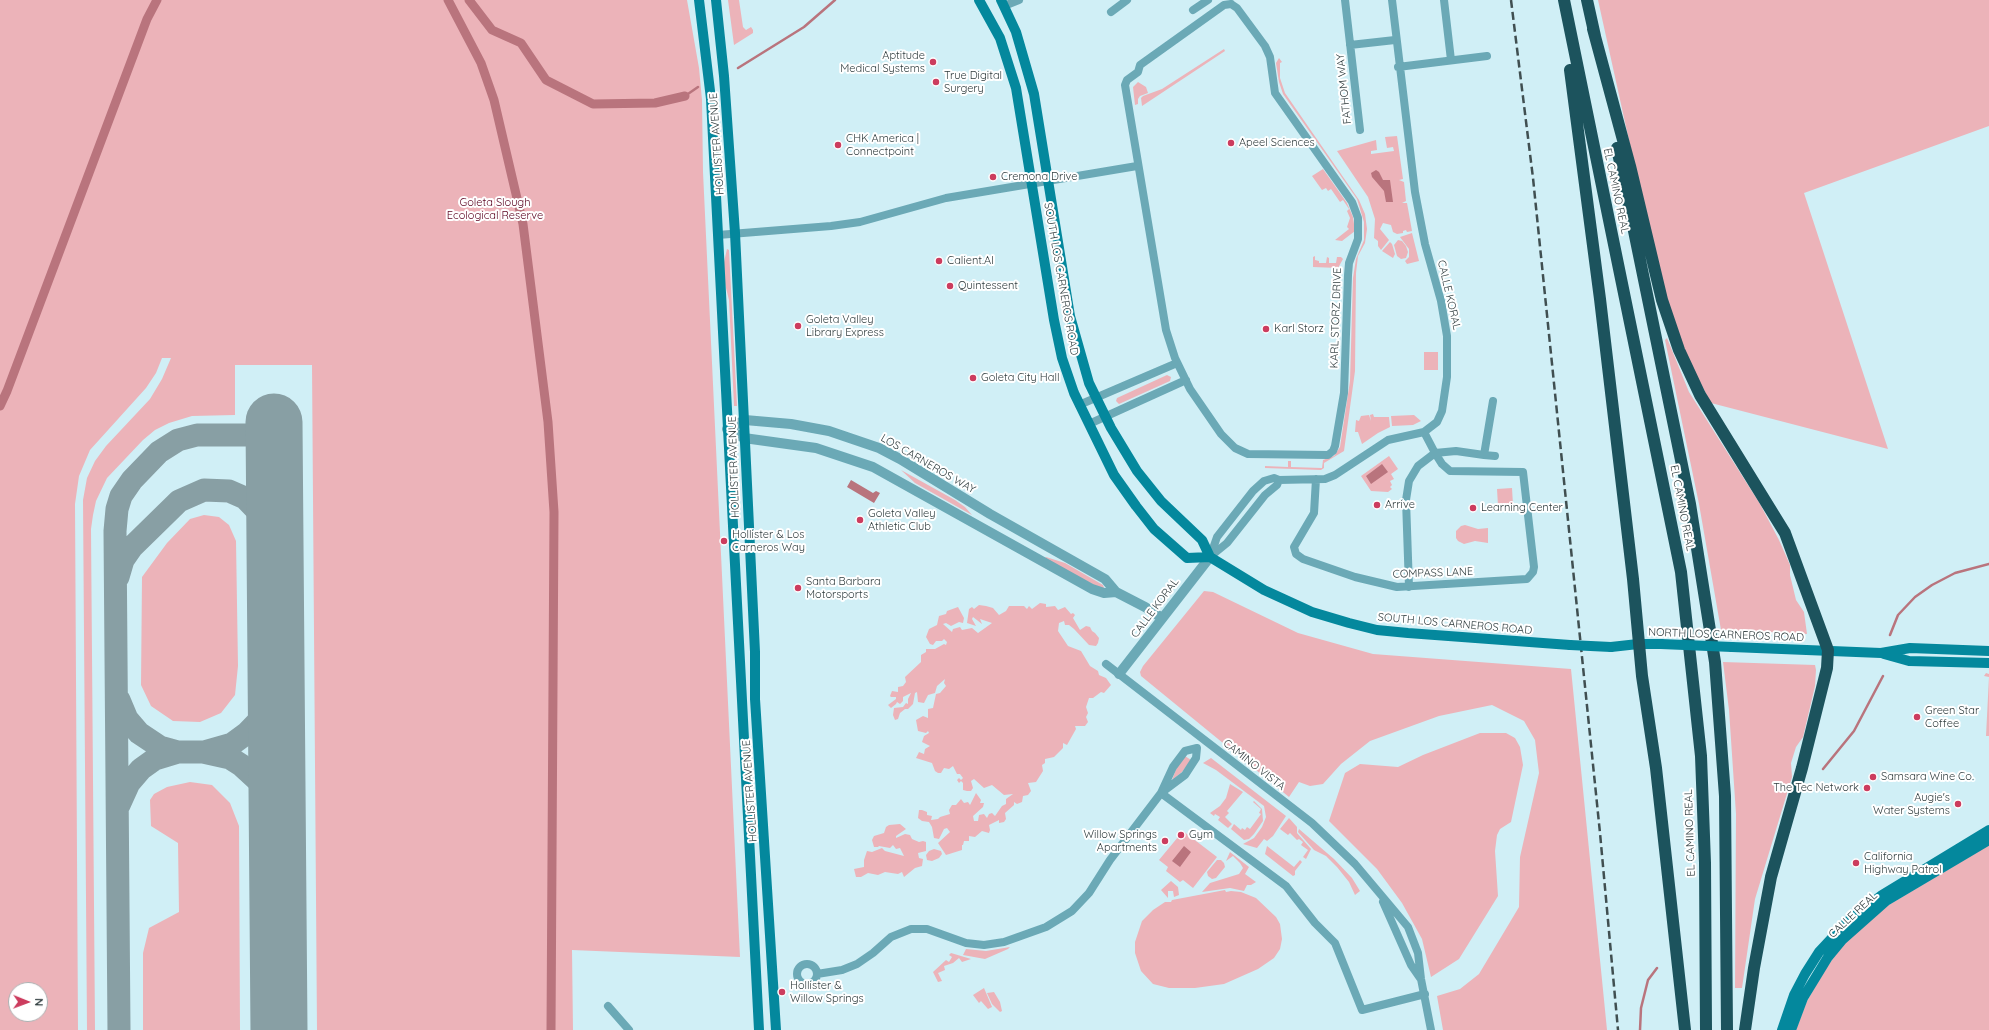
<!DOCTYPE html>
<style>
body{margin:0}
#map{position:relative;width:1989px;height:1030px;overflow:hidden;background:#d0eff6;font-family:Quicksand,sans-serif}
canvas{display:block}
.north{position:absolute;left:8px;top:982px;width:40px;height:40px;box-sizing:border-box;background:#fff;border:1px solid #acb1b2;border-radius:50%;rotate:91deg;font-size:11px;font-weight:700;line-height:16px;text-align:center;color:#2f3c3e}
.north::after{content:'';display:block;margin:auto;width:14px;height:18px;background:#cc3c5e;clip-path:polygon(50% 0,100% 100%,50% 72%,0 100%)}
</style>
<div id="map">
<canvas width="1989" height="1030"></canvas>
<div class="north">N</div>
</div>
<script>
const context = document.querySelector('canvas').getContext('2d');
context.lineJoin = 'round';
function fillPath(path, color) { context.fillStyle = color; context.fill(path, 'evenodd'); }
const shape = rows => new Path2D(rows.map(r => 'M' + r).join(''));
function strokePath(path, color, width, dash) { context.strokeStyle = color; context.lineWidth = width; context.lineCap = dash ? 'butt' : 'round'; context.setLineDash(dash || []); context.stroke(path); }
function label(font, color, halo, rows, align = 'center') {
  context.font = font + ' Quicksand,sans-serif'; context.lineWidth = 4; context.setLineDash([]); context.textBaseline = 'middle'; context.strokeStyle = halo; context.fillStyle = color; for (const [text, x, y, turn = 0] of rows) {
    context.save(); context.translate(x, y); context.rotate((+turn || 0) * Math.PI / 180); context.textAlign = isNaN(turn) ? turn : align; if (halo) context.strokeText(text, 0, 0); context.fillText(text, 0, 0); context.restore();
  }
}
const green = shape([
 [0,0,687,0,699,68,702,100,703,172,740,957,572,950,573,1030,317,1030,312,365,235,365,235,415,192,416,169,423,155,430,143,440,107,478,96,501,93,515,91,529,95,1030,87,1030,83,500,87,478,95,461,106,446,150,399,162,379,171,358,162,358,156,373,146,388,90,450,79,476,75,504,78,1030,0,1030],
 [16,990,40,990,40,1014,16,1014],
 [728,0,739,0,743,27,746,30,751,27,753,30,753,33,734,45],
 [1598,0,1989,0,1989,126,1804,193,1888,449,1711,403,1688,360,1665,297,1636,172],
 [1224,49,1225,51,1142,106,1141,98,1143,96,1162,89],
 [1279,58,1282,62,1280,63,1280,78,1285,93,1359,200,1365,214,1367,229,1365,243,1358,256,1356,273,1355,371,1344,451,1324,463,1324,468,1321,470,1265,468,1265,466,1288,467,1288,461,1291,461,1291,467,1322,468,1323,460,1334,456,1340,447,1350,381,1353,278,1356,259,1364,240,1364,222,1357,199,1283,94,1279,82,1276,63],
 [1138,82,1146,87,1148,93,1140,96,1138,99,1138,104,1135,105,1133,87],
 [1397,136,1403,179,1399,180,1404,182,1406,201,1402,203,1407,203,1412,231,1407,232,1406,230,1403,231,1403,233,1397,234,1393,232,1391,225,1383,223,1380,229,1389,240,1381,250,1378,246,1378,241,1374,238,1375,219,1368,197,1337,151,1376,140,1377,150,1371,151,1371,154,1394,151,1393,147,1387,148,1385,137],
 [1323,169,1347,203,1353,217,1355,231,1342,241,1335,240,1349,229,1347,227,1350,218,1347,211,1349,209,1343,200,1340,202,1331,189,1328,191,1326,188,1322,190,1312,176],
 [1412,233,1419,261,1407,264,1405,261,1409,257,1409,249,1400,237],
 [1398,240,1402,241,1406,246,1408,252,1406,258,1401,259,1397,256,1394,245],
 [1390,242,1392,244,1395,254,1393,258,1382,251],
 [727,249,729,250,737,406,734,406,729,300,724,280,724,262],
 [1315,256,1315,260,1319,261,1319,263,1326,263,1327,257,1329,258,1329,263,1336,263,1337,257,1341,257,1343,259,1338,268,1313,267,1313,257],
 [1667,338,1689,392,1760,504,1779,540,1790,565,1790,575,1796,600,1804,612,1807,634,1721,630,1699,504,1665,340],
 [1424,352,1438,352,1438,370,1424,370],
 [1167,375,1171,377,1170,381,1119,404,1116,401,1117,398],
 [1373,414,1374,417,1389,417,1390,427,1378,433,1362,444,1358,432,1355,432,1356,420,1359,421,1361,416,1369,415,1371,421,1370,415],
 [1414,415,1421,421,1413,425,1392,426,1391,416],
 [1389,456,1398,469,1391,474,1394,479,1390,481,1392,485,1390,487,1392,489,1388,492,1371,491,1361,476],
 [901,470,955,500,965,507,972,515,915,483],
 [1512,488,1513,505,1498,506,1497,489],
 [204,515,219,517,229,525,236,541,238,666,235,695,221,713,200,722,173,721,151,706,141,685,142,577,167,543,190,519],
 [1465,525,1478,529,1488,528,1488,543,1475,541,1464,544,1458,541,1456,538,1456,531,1461,526],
 [1046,557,1065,563,1103,585,1104,588,1102,589,1044,559],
 [1204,591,1213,592,1298,633,1373,654,1571,669,1607,1030,1443,1030,1437,996,1460,989,1479,974,1519,907,1520,857,1539,773,1535,740,1524,721,1492,705,1439,716,1370,741,1341,764,1323,784,1310,786,1299,782,1289,797,1141,676,1140,672,1143,666],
 [1040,603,1046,604,1046,607,1055,606,1058,610,1065,607,1071,614,1073,613,1075,615,1073,618,1080,630,1086,626,1090,627,1092,631,1095,633,1099,638,1098,643,1096,646,1089,645,1074,629,1069,625,1065,625,1064,621,1059,623,1058,631,1068,646,1081,651,1090,666,1098,671,1099,675,1106,678,1111,685,1104,693,1101,692,1093,698,1089,698,1086,707,1088,713,1086,717,1088,722,1085,726,1075,726,1076,729,1067,745,1063,743,1063,748,1054,757,1045,759,1045,763,1042,765,1043,771,1036,782,1028,783,1031,791,1028,795,1023,796,1022,802,1017,804,1014,802,1014,805,1005,813,1006,819,1004,822,999,823,999,820,989,825,990,830,989,833,982,831,975,837,969,836,969,841,964,841,963,845,962,845,962,850,946,855,938,843,950,832,947,828,944,829,939,839,934,838,932,827,929,822,922,821,918,818,919,810,922,810,927,812,927,815,932,816,931,820,938,819,940,817,950,814,949,810,952,805,956,805,961,799,964,803,968,802,970,805,976,793,981,800,980,803,984,803,983,807,973,816,974,821,978,821,979,815,984,814,987,818,989,814,992,813,995,816,1002,806,1006,804,1006,799,1013,794,1004,795,992,785,984,788,974,779,971,781,973,788,971,791,967,791,963,790,963,783,961,781,959,783,957,780,959,778,961,780,963,778,960,774,957,774,953,766,949,769,944,768,941,773,938,773,935,771,932,763,916,758,919,752,924,754,925,749,930,746,922,742,924,736,929,733,928,731,926,733,918,731,916,720,923,716,928,718,928,709,933,708,936,694,940,693,946,686,944,683,945,679,937,686,935,693,928,695,924,703,918,702,917,692,915,693,913,704,908,709,905,709,900,713,898,719,895,720,893,715,894,708,903,707,906,703,908,704,908,699,911,693,903,697,903,701,900,704,897,702,896,704,891,708,888,705,896,699,896,697,891,697,890,696,892,691,898,692,898,687,903,686,906,682,905,677,921,662,921,655,926,652,926,649,935,649,944,644,946,645,947,642,944,639,942,641,936,641,933,645,930,644,926,637,929,629,937,625,939,616,946,614,947,611,958,607,964,618,963,623,959,622,951,626,946,623,943,624,952,632,953,629,960,627,962,630,972,628,978,633,992,623,980,619,982,624,973,617,972,619,976,626,967,623,969,609,972,607,974,609,979,605,986,606,993,608,999,615,1006,611,1009,606,1024,606,1027,609,1029,606,1032,609],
 [1723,662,1815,665,1816,670,1815,686,1803,737,1796,747,1791,763,1792,777,1755,899,1742,988,1735,988,1736,814,1729,710],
 [1986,673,1989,674,1989,736,1986,736,1989,677,1984,676],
 [1480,733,1506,733,1515,738,1520,747,1523,765,1511,822,1500,829,1497,835,1495,851,1498,896,1459,959,1431,977,1422,939,1402,903,1377,869,1329,821,1345,773,1360,764,1398,767,1423,755],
 [1185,756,1191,760,1182,772,1172,780,1177,767],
 [1211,758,1286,816,1273,836,1267,841,1264,839,1257,848,1243,844,1254,838,1262,827,1266,817,1264,806,1216,770,1203,763],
 [190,782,212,785,230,803,239,826,240,1030,143,1030,143,953,149,928,179,912,178,843,151,826,150,800,154,794,167,787],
 [1230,784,1243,792,1227,811,1229,813,1225,817,1232,824,1228,828,1218,820,1220,817,1215,814,1214,816,1210,813,1220,806,1226,798],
 [1254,801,1262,809,1263,821,1254,834,1249,839,1244,840,1231,829,1234,824,1241,830,1242,828,1245,830,1247,827,1250,829,1261,814,1259,813,1261,809,1253,802],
 [1289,818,1297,827,1297,833,1311,849,1306,859,1303,857,1308,850,1301,845,1303,842,1299,839,1297,840,1290,833,1288,835,1280,829],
 [900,824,906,829,896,836,896,838,905,834,910,835,912,839,919,842,923,841,926,842,926,851,918,853,919,858,923,859,922,866,915,868,904,877,902,872,898,874,885,872,878,875,868,873,861,877,856,877,854,869,864,867,864,860,867,851,872,852,882,848,885,851,904,856,900,848,896,849,893,845,890,848,879,846,878,847,874,847,872,840,874,836,884,833,886,827,889,825],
 [1299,829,1334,859,1352,878,1360,891,1355,895,1349,882,1337,867,1326,856,1314,850,1298,832],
 [1183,831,1217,857,1193,888,1183,880,1180,882,1166,871,1168,867,1159,860],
 [1989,845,1989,1030,1796,1030,1807,1001,1826,968,1844,944,1887,906],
 [1267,846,1294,867,1300,860,1302,862,1295,871,1295,875,1293,876,1265,854],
 [934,849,941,851,942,854,939,858,932,861,927,860,926,855,929,851],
 [1230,852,1249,867,1245,874,1256,882,1251,885,1247,885,1244,891,1230,888,1202,892,1210,883,1239,874,1243,868,1240,863,1233,856,1226,861],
 [1217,860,1221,860,1224,863,1225,867,1216,878,1212,879,1208,876,1207,872],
 [1171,881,1178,887,1179,895,1174,897,1173,891,1168,891,1168,898,1161,890],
 [1225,890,1226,892,1231,891,1241,892,1256,898,1276,917,1280,924,1282,939,1280,949,1274,958,1258,969,1224,984,1195,988,1169,988,1153,984,1141,971,1135,953,1135,942,1142,921,1153,910,1165,902,1171,902,1172,900],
 [1010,947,1008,949,985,959,963,955,966,949,986,951],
 [951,953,971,959,962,962,959,958,953,963,944,966,945,970,938,973,942,981,938,982,933,972,946,960,949,962,952,957,949,955],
 [984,988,992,1007,988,1009,981,1001,979,1003,973,995],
 [994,992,1000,1002,1002,1011,1000,1012,992,1004,987,993]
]);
const water = shape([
 [1376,170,1379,172,1383,180,1390,180,1393,202,1386,202,1384,191,1372,177,1371,173],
 [1382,464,1388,472,1371,484,1366,476],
 [851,480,873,493,876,491,880,493,874,503,847,487],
 [1184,846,1191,852,1180,867,1172,861]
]);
const stream = shape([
 [738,68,804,27,835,0],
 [685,96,698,87],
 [1890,635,1898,615,1915,597,1932,585,1955,573,1989,564],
 [1823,769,1854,731,1883,676],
 [1640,1030,1641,1008,1648,980,1657,968]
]);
const canal = shape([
 [448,0,481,63,494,100,523,224,548,422,554,512,551,1030],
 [469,0,492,30,521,43,546,80,593,104,655,103,685,96],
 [0,406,7,391,147,19,157,0]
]);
const taxiway = shape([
 [118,577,123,560,132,547,179,501,204,490,229,491,245,498,274,528],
 [119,700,127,719,139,733,160,747,178,752],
 [204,752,232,744,247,733,276,703],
 [119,805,129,783,141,769,155,759,178,752,203,752,230,758,241,765,277,798],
 [119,1030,115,531,117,509,121,496,132,480,159,452,178,440,197,435,274,435]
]);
const runway = shape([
 [274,422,279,1030]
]);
const minor = shape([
 [1345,0,1360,130],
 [1444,0,1451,60],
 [1231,4,1237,8,1265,46,1270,57,1275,93,1352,202,1358,218,1358,239,1349,263,1348,275,1344,393,1335,446,1333,451,1328,455,1248,454,1235,448,1221,434,1190,389,1175,358,1166,330,1125,85,1127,80,1138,72,1140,65,1224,5,1231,4],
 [1004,6,1019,0],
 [1193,10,1208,0],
 [1111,12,1127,0],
 [1350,45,1395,40],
 [1398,67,1487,56],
 [718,235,831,226,860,222,946,198,1137,166],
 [1079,405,1177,363],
 [1089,424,1186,380],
 [1484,455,1495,456],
 [1316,479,1314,513,1294,547,1296,554,1303,559,1355,577,1397,587,1527,579,1533,572,1534,567,1523,472,1450,471,1442,464,1435,453,1424,432],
 [1211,556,1227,543,1265,495,1277,485,1279,480],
 [1210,557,1217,537,1253,491,1264,481,1274,478,1279,480,1325,479,1335,475,1388,440,1424,432,1437,422,1442,411,1447,377,1447,336,1441,301,1425,244,1415,192,1392,0],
 [1409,587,1406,500,1409,481,1418,466,1435,453,1456,451,1484,455,1493,401],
 [1106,664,1312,823,1355,864,1408,927,1418,953,1421,979,1431,1030],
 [1161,793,1286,886,1315,923,1335,943,1362,1010,1425,994],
 [1383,902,1411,965,1420,978],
 '797 974a10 10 0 1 1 20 0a10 10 0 1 1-20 0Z',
 [817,974,842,970,857,964,873,953,891,937,911,929,927,929,966,943,984,945,1004,942,1046,927,1072,911,1089,893,1110,860,1161,793,1173,767,1185,751,1197,748,1196,758,1185,775,1161,793],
 [608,1006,629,1030]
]);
const tertiary = shape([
 [727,429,745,420,791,424,829,431,879,448,900,459,990,514,1105,579,1116,592,1145,607,1162,618],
 [727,429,744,438,816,448,873,467,1092,589,1104,593,1116,592],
 [1119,674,1210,557]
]);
const secondary = shape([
 [699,0,711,99,759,1030],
 [716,0,724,76,735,233,755,652,755,699,776,1030],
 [979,0,1000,38,1016,88,1054,320,1062,358,1074,393,1114,475,1136,506,1154,529,1187,558,1210,557],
 [1001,0,1016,32,1034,94,1070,316,1089,383,1111,428,1137,471,1161,501,1202,540,1210,557,1264,590,1312,612,1349,623,1377,630,1408,633,1570,645],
 [1611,647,1638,644,1661,644],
 [1732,647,1881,653,1910,648,1989,651],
 [1884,654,1909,661,1989,663],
 [1782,1030,1794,995,1805,974,1819,952,1847,922,1882,895,1989,830],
 [1791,1030,1803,998,1828,957,1842,940,1886,901,1989,840]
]);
const motorway = shape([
 [1564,0,1681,572,1701,756,1705,863,1706,1030],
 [1587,0,1595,36],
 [1593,29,1630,166,1662,300,1679,350,1700,395,1785,533,1828,650,1827,668,1802,768,1771,877,1754,968,1745,1030],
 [1570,70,1600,299,1633,579,1642,676,1656,768,1685,1030],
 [1617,148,1690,504,1715,662,1725,796,1727,1030]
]);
const rail = shape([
 [1511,0,1533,178,1600,833,1618,1030]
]);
const secondaryBridge = shape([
 [1661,644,1732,647],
 [1570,645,1611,647]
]);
const markers = [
 [933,62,4,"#cc3c5e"],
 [936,82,4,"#cc3c5e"],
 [1231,143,4,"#cc3c5e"],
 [838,145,4,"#cc3c5e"],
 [993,177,4,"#cc3c5e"],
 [939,261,4,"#cc3c5e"],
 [950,286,4,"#cc3c5e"],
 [798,326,4,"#cc3c5e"],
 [1266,329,4,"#cc3c5e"],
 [973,378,4,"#cc3c5e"],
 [1377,505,4,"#cc3c5e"],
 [1473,508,4,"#cc3c5e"],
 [860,520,4,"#cc3c5e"],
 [724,541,4,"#cc3c5e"],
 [798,588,4,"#cc3c5e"],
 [1917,717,4,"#cc3c5e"],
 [1873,777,4,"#cc3c5e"],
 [1867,788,4,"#cc3c5e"],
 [1958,804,4,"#cc3c5e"],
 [1181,835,4,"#cc3c5e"],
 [1165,841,4,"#cc3c5e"],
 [1856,863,4,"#cc3c5e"],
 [782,992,4,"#cc3c5e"]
];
const poiNames = [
 ["Aptitude",925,56,"right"],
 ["Medical Systems",925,69,"right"],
 ["True Digital",944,76],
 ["Surgery",944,89],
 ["CHK America |",846,139],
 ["Connectpoint",846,152],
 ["Apeel Sciences",1239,143],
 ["Cremona Drive",1001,177],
 ["Calient.AI",947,261],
 ["Quintessent",958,286],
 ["Goleta Valley",806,320],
 ["Library Express",806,333],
 ["Karl Storz",1274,329],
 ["Goleta City Hall",981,378],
 ["Arrive",1385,505],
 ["Learning Center",1481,508],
 ["Goleta Valley",868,514],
 ["Athletic Club",868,527],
 ["Hollister & Los",732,535],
 ["Carneros Way",732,548],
 ["Santa Barbara",806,582],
 ["Motorsports",806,595],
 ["Green Star",1925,711],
 ["Coffee",1925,724],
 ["Samsara Wine Co.",1881,777],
 ["The Tec Network",1859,788,"right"],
 ["Augie's",1950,798,"right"],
 ["Water Systems",1950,811,"right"],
 ["Willow Springs",1157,835,"right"],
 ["Apartments",1157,848,"right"],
 ["Gym",1189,835],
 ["California",1864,857],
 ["Highway Patrol",1864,870],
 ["Hollister &",790,986],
 ["Willow Springs",790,999]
];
const streetNames = [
 ["FATHOM WAY",1344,89,-96],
 ["HOLLISTER AVENUE",717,144,-94],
 ["EL CAMINO REAL",1616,191,78],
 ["SOUTH LOS CARNEROS ROAD",1061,279,80],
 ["CALLE KORAL",1449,295,77],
 ["KARL STORZ DRIVE",1336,318,-88],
 ["LOS CARNEROS WAY",928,464,30],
 ["HOLLISTER AVENUE",734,467,-92],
 ["EL CAMINO REAL",1682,508,79],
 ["COMPASS LANE",1433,573,-2],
 ["CALLE KORAL",1155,608,-53],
 ["SOUTH LOS CARNEROS ROAD",1455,624,5],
 ["NORTH LOS CARNEROS ROAD",1726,635,2],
 ["CAMINO VISTA",1254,765,38],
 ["HOLLISTER AVENUE",750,791,-94],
 ["EL CAMINO REAL",1690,833,-92],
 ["CALLE REAL",1853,915,-43]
];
const parkNames = [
 ["Goleta Slough",495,203],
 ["Ecological Reserve",495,216]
];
fillPath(green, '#ecb3b9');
fillPath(water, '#b9747d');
strokePath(stream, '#b9747d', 2.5);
strokePath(canal, '#b9747d', 9);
strokePath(taxiway, '#889fa4', 23);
strokePath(runway, '#889fa4', 57);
strokePath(minor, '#6ba9b6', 8);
strokePath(tertiary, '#6ba9b6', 10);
strokePath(secondary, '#04889d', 10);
strokePath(motorway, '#1c535d', 12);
strokePath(rail, '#404f51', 2.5, [8, 4]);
strokePath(secondaryBridge, '#04889d', 10);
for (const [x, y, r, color] of markers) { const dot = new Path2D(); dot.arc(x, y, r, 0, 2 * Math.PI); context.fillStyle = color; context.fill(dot); strokePath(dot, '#fff', 1.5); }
label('11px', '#2f3c3e', '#fff', poiNames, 'left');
label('11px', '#2f3c3e', '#fff', streetNames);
label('11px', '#5a021f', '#fff', parkNames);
</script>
